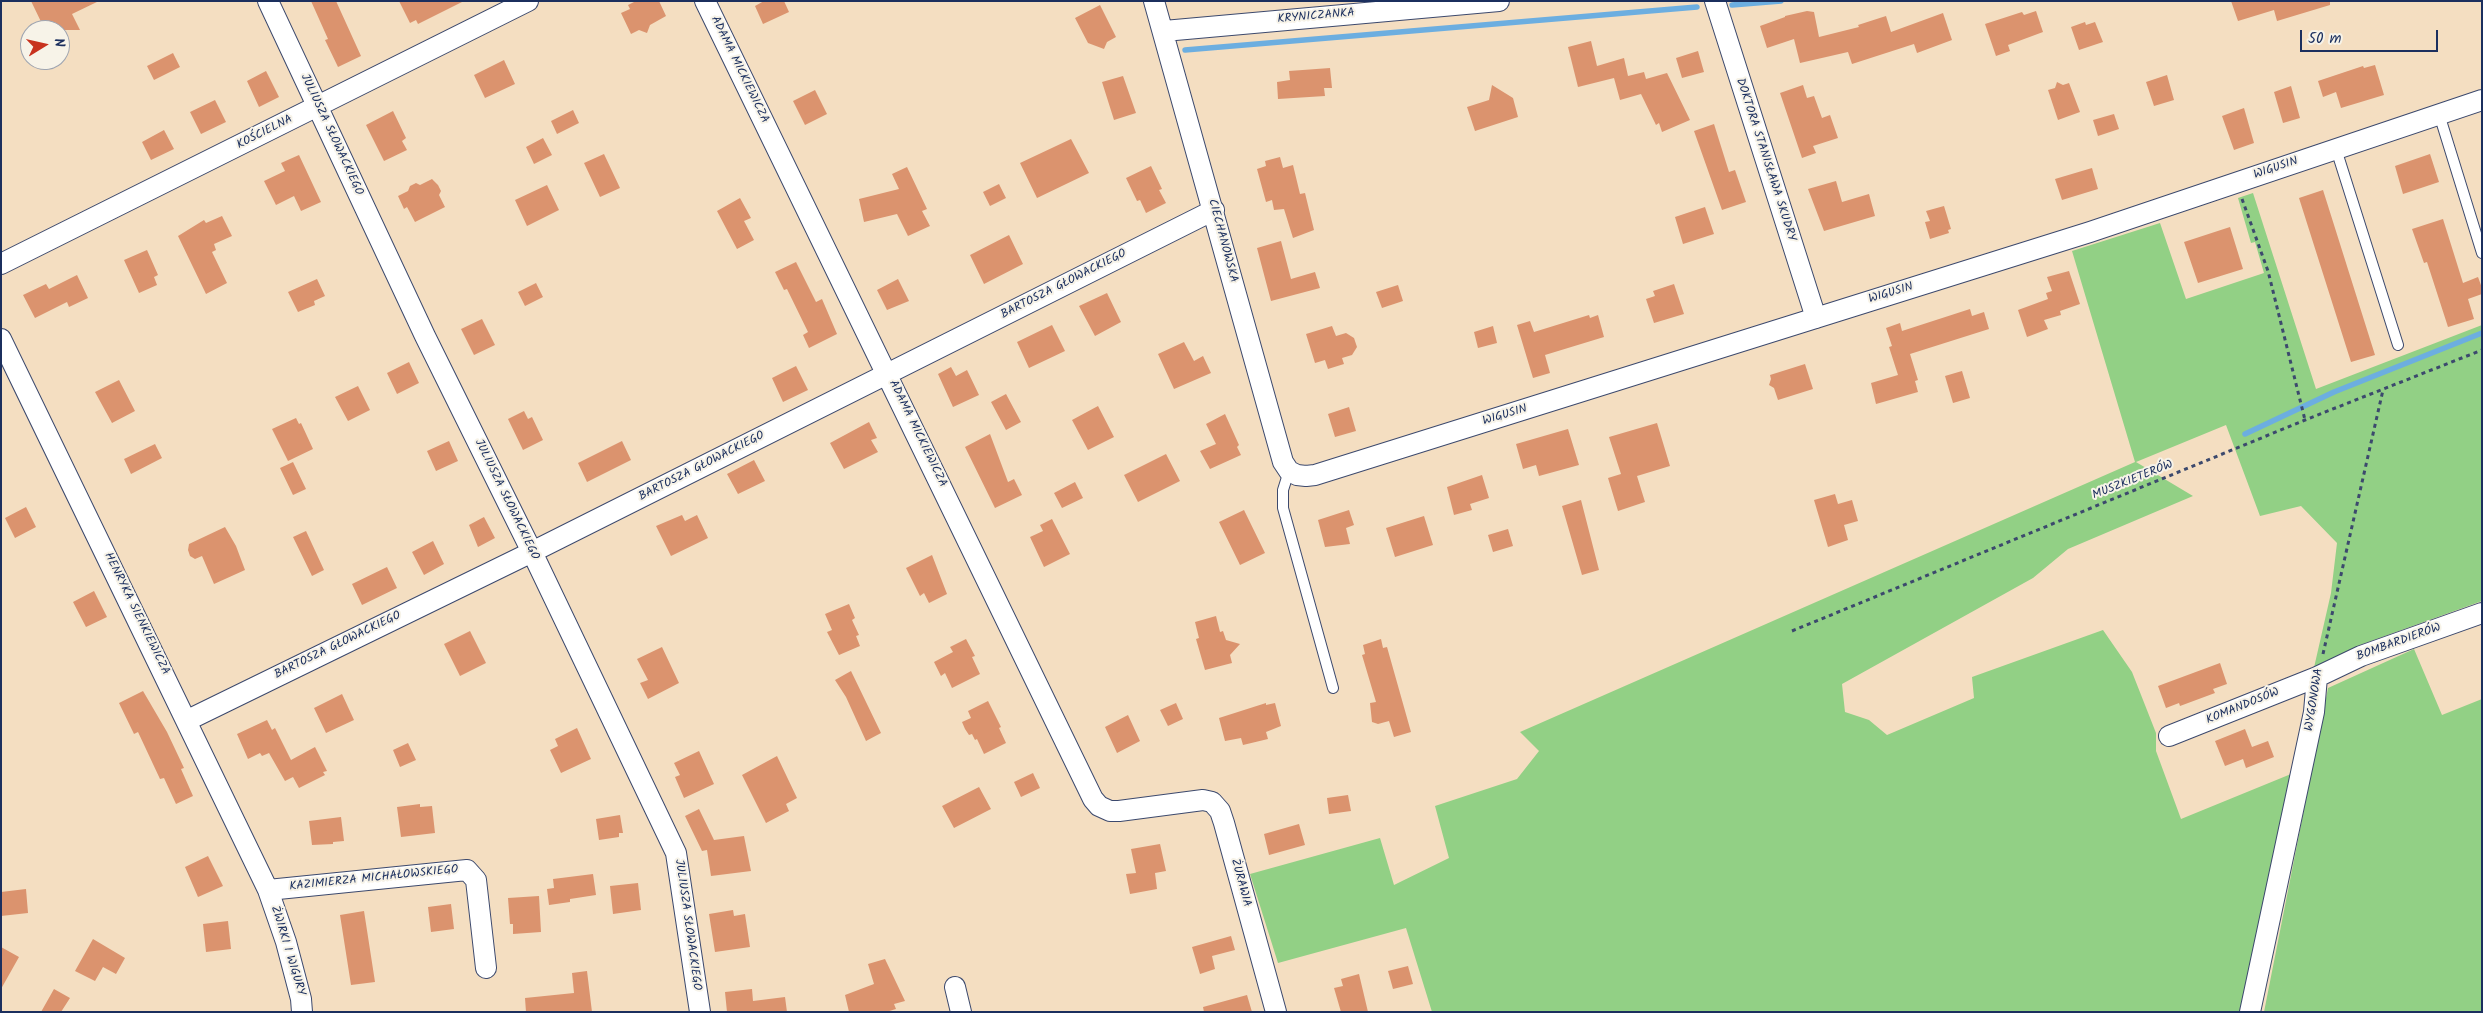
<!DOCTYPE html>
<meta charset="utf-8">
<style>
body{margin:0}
#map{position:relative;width:2483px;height:1013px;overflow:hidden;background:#f4dec1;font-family:Kalam,sans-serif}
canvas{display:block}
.frame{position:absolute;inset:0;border:2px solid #1b2f5e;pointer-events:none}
.north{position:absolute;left:20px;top:20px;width:50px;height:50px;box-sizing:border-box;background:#f7f3e8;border:1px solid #9fa5b1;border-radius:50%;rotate:81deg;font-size:14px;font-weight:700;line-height:20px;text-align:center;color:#1b2f5e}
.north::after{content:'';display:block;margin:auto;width:18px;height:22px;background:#c8321e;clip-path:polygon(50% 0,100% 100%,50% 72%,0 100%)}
.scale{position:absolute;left:2300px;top:30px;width:138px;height:22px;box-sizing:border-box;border:2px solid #1b2f5e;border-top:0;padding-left:6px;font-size:15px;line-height:18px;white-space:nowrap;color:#1b2f5e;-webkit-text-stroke:4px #f7f3e8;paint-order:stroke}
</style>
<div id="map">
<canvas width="2483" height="1013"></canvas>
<div class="frame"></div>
<div class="north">N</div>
<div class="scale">50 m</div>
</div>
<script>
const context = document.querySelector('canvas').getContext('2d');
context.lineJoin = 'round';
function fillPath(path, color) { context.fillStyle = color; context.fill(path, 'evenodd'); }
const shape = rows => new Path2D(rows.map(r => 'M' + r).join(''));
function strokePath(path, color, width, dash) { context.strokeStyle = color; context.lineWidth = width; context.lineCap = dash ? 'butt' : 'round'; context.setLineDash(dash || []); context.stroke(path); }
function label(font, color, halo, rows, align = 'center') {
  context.font = font + ' Kalam,sans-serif'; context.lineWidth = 4; context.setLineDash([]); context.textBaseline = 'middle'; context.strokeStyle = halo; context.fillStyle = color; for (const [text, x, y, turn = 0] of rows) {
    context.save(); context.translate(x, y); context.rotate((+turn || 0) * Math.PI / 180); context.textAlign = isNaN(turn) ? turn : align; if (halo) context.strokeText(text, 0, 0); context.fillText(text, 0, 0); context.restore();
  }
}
const green = shape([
 [2253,193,2316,389,2482,325,2482,601,2360,645,2313,672,2331,593,2337,543,2301,506,2260,516,2226,425,2136,462,2193,496,2068,549,2033,578,1842,684,1845,712,1869,720,1887,735,1974,698,1972,677,2103,630,2132,672,2156,733,2156,751,2181,819,2291,774,2244,1012,1432,1012,1406,928,1278,963,1250,874,1380,838,1394,885,1449,858,1435,806,1517,779,1539,751,1520,732,2135,462,2072,251,2160,223,2186,299,2264,273,2255,242,2251,243,2238,198],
 [2414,649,2442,715,2482,699,2482,1012,2264,1012,2328,688]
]);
const stream = shape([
 [1732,5,1781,1],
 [1185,50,1697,7],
 [2245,434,2334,392,2482,333]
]);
const building = shape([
 [31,1,99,1,72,14,80,30,45,30],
 [311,1,336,1,361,56,338,67,325,40,328,39],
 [399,1,464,1,418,24,416,20,410,23],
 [636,1,659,1,666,16,650,25,647,33,639,30,631,34,621,13,630,9,628,5],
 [764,1,784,1,789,12,763,24,755,6],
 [2231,1,2330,1,2330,5,2277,21,2274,10,2238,21],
 [1100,5,1116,37,1107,42,1104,49,1088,43,1075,18],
 [1807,11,1814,12,1819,37,1859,27,1858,25,1886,16,1891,32,1943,13,1952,40,1917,53,1914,44,1852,64,1848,52,1800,63,1794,39,1767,48,1760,26,1785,17,1785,16],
 [2036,11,2043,32,2008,45,2010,51,1996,56,1985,24,2022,12,2024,15],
 [2085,22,2086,25,2095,22,2103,42,2079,50,2071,27],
 [1591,41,1597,66,1624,58,1628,76,1644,72,1646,79,1667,73,1690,120,1662,132,1659,123,1656,125,1641,94,1620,100,1614,78,1578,87,1568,47],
 [1698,51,1704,72,1682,78,1676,58],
 [173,53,180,67,154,80,147,66],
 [504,60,515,84,485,98,474,75],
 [2375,65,2384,95,2341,108,2336,92,2323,97,2318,81,2363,66,2364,68],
 [1330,68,1332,88,1324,88,1325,96,1278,99,1277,82,1290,80,1289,71],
 [266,71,279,97,259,107,247,81],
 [2167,75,2174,100,2154,106,2146,82],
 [1123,76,1136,113,1114,120,1102,82],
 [2057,82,2063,85,2069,83,2080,112,2058,120,2048,90,2055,88],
 [1492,85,1513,98,1518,117,1475,131,1467,107,1489,100],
 [1803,85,1807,98,1814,96,1822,118,1830,115,1838,138,1813,146,1816,153,1802,158,1780,93],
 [2291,86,2300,118,2283,123,2274,92],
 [815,90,827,114,805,125,793,101],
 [215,100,226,122,201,134,190,112],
 [2244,108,2254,143,2234,150,2222,116],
 [573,110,579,123,557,134,551,121],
 [393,111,406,138,402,141,407,150,384,161,366,125],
 [2114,114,2119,129,2098,136,2093,120],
 [1714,124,1729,172,1735,170,1746,202,1722,210,1694,131],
 [164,130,174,149,151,160,142,142],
 [543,138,552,155,534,164,526,147],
 [1071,139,1089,173,1037,198,1020,163],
 [604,154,620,188,600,197,584,163],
 [2430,154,2439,182,2403,194,2395,166],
 [299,155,321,202,301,211,294,196,276,205,264,181,285,171,281,163],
 [1280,157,1283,168,1293,165,1300,194,1305,193,1314,230,1293,238,1284,209,1274,210,1272,200,1266,202,1257,169,1266,166,1265,161],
 [1151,166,1162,189,1159,190,1166,203,1146,213,1140,200,1137,201,1126,178],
 [907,167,927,209,922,211,930,226,908,236,897,214,864,222,859,199,899,189,892,174],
 [2092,168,2098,189,2062,200,2055,179],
 [432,179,438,185,441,191,439,195,445,207,415,222,407,207,404,209,398,196,408,191,410,186,416,183,420,185],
 [1836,181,1842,202,1869,194,1875,216,1824,231,1808,189],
 [999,184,1006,198,990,206,983,192],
 [547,185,559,210,527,226,515,200],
 [2323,190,2375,355,2351,362,2299,198],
 [740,198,751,218,744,221,754,240,737,249,717,211],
 [1944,206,1951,229,1948,230,1949,233,1930,239,1925,222,1930,221,1926,211],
 [1705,207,1714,234,1683,244,1675,217],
 [222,216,232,236,214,244,216,250,212,252,227,283,206,294,178,236,204,220,206,223],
 [2443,219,2463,283,2478,277,2482,288,2482,294,2468,299,2474,319,2448,327,2427,262,2424,263,2412,229],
 [2230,227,2243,269,2198,283,2184,242],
 [1009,235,1023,264,984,284,970,255],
 [1281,241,1291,279,1315,272,1320,288,1271,301,1257,248],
 [147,250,158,275,154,277,157,285,139,293,124,260],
 [796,262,816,302,822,299,837,334,809,348,803,335,808,332,787,289,784,290,775,272],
 [2069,271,2080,304,2060,311,2061,315,2044,320,2048,329,2027,337,2018,310,2048,299,2046,293,2052,291,2047,277],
 [77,275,88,298,69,307,67,302,35,318,23,295,46,284,49,289],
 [317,279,325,296,314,301,315,305,298,312,288,292],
 [898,279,909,301,887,310,877,290],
 [536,283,543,297,525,306,518,292],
 [1674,284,1684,314,1654,323,1646,299,1655,296,1653,291],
 [1398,285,1403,301,1382,308,1376,292],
 [1107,293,1121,322,1095,336,1079,306],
 [1970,309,1972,316,1984,312,1989,329,1910,354,1918,380,1915,381,1918,392,1876,404,1871,383,1898,375,1889,347,1892,346,1886,328,1900,323,1902,331],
 [1589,315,1590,318,1598,315,1604,337,1545,355,1550,373,1533,378,1517,325,1530,321,1534,332],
 [482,319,495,345,474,355,461,329],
 [1052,325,1065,351,1029,368,1017,342],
 [1332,326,1336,336,1346,333,1354,338,1357,347,1352,355,1342,358,1344,364,1328,369,1325,360,1315,363,1306,334],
 [1493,326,1497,343,1478,348,1474,332],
 [1184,342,1194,361,1203,356,1211,373,1174,389,1158,354],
 [409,362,419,383,397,394,387,373],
 [1805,364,1813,389,1778,400,1774,388,1769,385,1771,379,1770,375],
 [796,366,808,390,783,402,772,378],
 [951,367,956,376,967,370,979,395,953,407,938,374],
 [1962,371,1970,398,1953,403,1945,376],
 [119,380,135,411,112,423,95,392],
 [358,386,370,410,348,421,335,397],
 [1006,394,1021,422,1006,430,991,402],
 [1098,406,1114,437,1088,450,1072,420],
 [1349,407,1356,431,1335,437,1328,414],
 [524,411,528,419,532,417,543,440,523,450,508,419],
 [1225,414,1239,445,1237,447,1241,455,1210,469,1200,451,1216,444,1206,424],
 [296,418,299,424,301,423,313,449,288,461,272,429],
 [869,422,877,438,871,440,878,452,844,469,830,443],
 [1657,423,1670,466,1637,476,1645,502,1618,511,1608,478,1621,474,1609,437],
 [1568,429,1579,465,1539,476,1536,465,1523,469,1516,444],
 [990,434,1008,482,1014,479,1022,495,995,508,965,447],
 [449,441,458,461,436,471,427,451],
 [622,441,631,460,587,482,578,463],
 [155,444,162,458,131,474,124,459],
 [1166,454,1180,481,1138,502,1124,475],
 [754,460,765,481,738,494,727,474],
 [293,462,306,489,293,495,280,468],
 [1482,475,1489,498,1470,504,1472,510,1454,515,1447,487],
 [1075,482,1083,498,1062,508,1054,493],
 [1835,494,1838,504,1852,500,1858,521,1844,525,1848,540,1828,547,1814,500],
 [1581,500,1599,570,1582,575,1562,506],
 [26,507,36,527,15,538,5,518],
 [1244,510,1265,553,1240,565,1219,522],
 [1349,510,1354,525,1346,528,1350,544,1325,547,1318,520],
 [682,515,685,521,697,515,708,538,671,556,656,526],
 [1424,516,1433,545,1395,557,1386,528],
 [484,517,495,538,478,547,469,525],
 [1052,519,1070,554,1044,567,1030,537,1043,531,1040,525],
 [225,527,236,546,245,570,214,584,202,556,195,559,190,556,188,550,189,544],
 [1508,529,1513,546,1493,552,1488,535],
 [306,531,324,570,312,576,293,537],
 [433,541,444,564,424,575,412,552],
 [932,555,947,594,929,603,924,593,920,596,906,568],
 [387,567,397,588,362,605,352,584],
 [94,591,107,617,86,627,73,602],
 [849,604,855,618,852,620,859,635,856,636,860,646,839,655,827,632,832,630,825,614],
 [1216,616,1220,632,1223,631,1226,640,1240,644,1230,655,1232,663,1205,670,1196,639,1199,638,1195,622],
 [470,631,486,663,460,676,444,644],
 [966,639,975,656,972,657,980,674,952,688,945,673,941,676,934,662,953,652,950,647],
 [1381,639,1383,648,1387,647,1411,732,1394,737,1389,721,1378,724,1372,722,1370,703,1376,702,1362,655,1365,654,1363,645],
 [662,647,679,683,648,699,640,683,648,680,637,659],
 [2220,663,2227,684,2213,689,2215,693,2180,706,2179,703,2166,708,2158,686],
 [851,671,881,733,866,741,846,697,835,680],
 [143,691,167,732,184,768,181,769,193,796,176,804,164,778,160,779,138,732,134,734,119,703],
 [342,694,354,720,326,733,314,708],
 [988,701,1001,727,999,728,1006,743,984,754,977,739,975,740,972,734,969,735,965,729,962,722,971,718,968,711],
 [1176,703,1183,719,1168,726,1160,710],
 [1266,703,1266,705,1275,703,1281,726,1266,732,1268,739,1243,745,1241,738,1225,741,1219,718],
 [1128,715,1140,741,1117,753,1105,727],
 [267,720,272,730,275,728,291,760,315,747,327,771,323,772,325,775,299,788,293,777,285,781,269,753,262,756,260,753,248,759,237,734],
 [577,728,591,759,561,773,550,750,558,746,555,739],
 [2245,729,2252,747,2268,741,2274,757,2246,768,2243,759,2225,766,2215,741],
 [408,743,416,760,400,767,393,750],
 [699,751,714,784,684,798,675,777,680,775,674,763],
 [777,756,797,798,786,804,789,811,766,823,742,775],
 [1033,773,1040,788,1021,797,1014,782],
 [979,787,991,809,954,828,942,806],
 [1348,795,1351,811,1329,814,1327,798],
 [420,804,420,807,432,806,435,833,401,837,397,807],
 [699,809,714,840,744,836,751,871,711,876,707,850,702,851,685,816],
 [620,815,623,833,619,833,619,837,599,840,596,819],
 [341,817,344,841,333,842,333,844,312,845,309,821],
 [1299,824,1305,845,1269,855,1264,834],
 [1160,844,1166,871,1155,873,1157,889,1130,894,1126,874,1136,873,1131,849],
 [208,856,223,886,198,897,185,867],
 [593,874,596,895,570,899,570,902,549,905,547,889,554,888,553,879],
 [638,883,641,910,613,914,610,886],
 [26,889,28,913,1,916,1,892],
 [539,896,541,932,513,934,513,924,510,924,508,898],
 [451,904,454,929,431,932,428,907],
 [733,910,734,916,745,914,750,947,715,952,709,914],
 [364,911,375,982,351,985,340,915],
 [228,921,231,949,206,952,203,924],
 [1231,936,1235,950,1212,956,1215,969,1200,974,1192,947],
 [93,939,125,958,116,974,103,967,95,981,75,971],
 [1,947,19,957,1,989],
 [885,959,905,1001,894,1004,896,1009,886,1012,849,1012,845,995,874,984,868,964],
 [1408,966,1413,984,1393,989,1388,971],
 [587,971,592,1012,526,1012,525,998,574,993,572,973],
 [1359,974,1368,1012,1341,1012,1334,988,1343,986,1341,979],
 [54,989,70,998,61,1012,41,1012],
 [752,989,753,1001,785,997,787,1012,727,1012,725,992],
 [1247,995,1252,1012,1204,1012,1203,1007]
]);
const path = shape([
 [2242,199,2268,271,2305,420],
 [1792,631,2305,420,2482,350],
 [2323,654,2383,390]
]);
const service = shape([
 [2439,114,2482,253],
 [2336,149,2398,345],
 [1289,471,1283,490,1283,508,1333,688]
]);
const minor = shape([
 [268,1,425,336,532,552,676,853,700,1012],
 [705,1,1093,799,1099,806,1110,811,1119,811,1203,800,1212,802,1220,811,1224,823,1276,1012],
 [1154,1,1283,462,1289,471,1297,475,1306,476,1315,475,2090,232,2482,100],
 [1715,1,1816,318],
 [1164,31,1499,1],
 [1,264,528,1],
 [1,339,268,890,286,942,301,999,302,1012],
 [188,720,532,552,1214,210],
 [2169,736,2317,677,2361,656,2482,613],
 [268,890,467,870,476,880,486,968],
 [955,987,961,1012],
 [2250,1012,2314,712,2317,677]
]);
const streetNames = [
 ["KRYNICZANKA",1316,17,-5],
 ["ADAMA MICKIEWICZA",739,70,64],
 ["KOŚCIELNA",265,133,-27],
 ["JULIUSZA SŁOWACKIEGO",331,135,65],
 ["DOKTORA STANISŁAWA SKUDRY",1765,160,72],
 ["WIGUSIN",2276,169,-19],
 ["CIECHANOWSKA",1222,241,75],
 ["BARTOSZA GŁOWACKIEGO",1064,285,-27],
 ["WIGUSIN",1891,294,-17],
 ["WIGUSIN",1505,416,-17],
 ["ADAMA MICKIEWICZA",917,434,64],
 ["BARTOSZA GŁOWACKIEGO",702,467,-27],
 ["MUSZKIETERÓW",2133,481,-22],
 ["JULIUSZA SŁOWACKIEGO",506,500,64],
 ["HENRYKA SIENKIEWICZA",136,614,64],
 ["BOMBARDIERÓW",2399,643,-20],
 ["BARTOSZA GŁOWACKIEGO",338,646,-26],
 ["WYGONOWA",2315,700,-81],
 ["KOMANDOSÓW",2243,707,-22],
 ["KAZIMIERZA MICHAŁOWSKIEGO",374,879,-6],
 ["ŻURAWIA",1240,883,75],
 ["JULIUSZA SŁOWACKIEGO",687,925,82],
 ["ŻWIRKI I WIGURY",287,951,73]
];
fillPath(green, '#92d085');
strokePath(stream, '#6caee0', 5.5);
fillPath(building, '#db936e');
strokePath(service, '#3c496d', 12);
strokePath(minor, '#3c496d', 22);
strokePath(path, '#3c496d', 3, [4, 4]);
strokePath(service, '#fff', 10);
strokePath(minor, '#fff', 20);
label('12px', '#1b2f5e', '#f7f3e8', streetNames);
</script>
